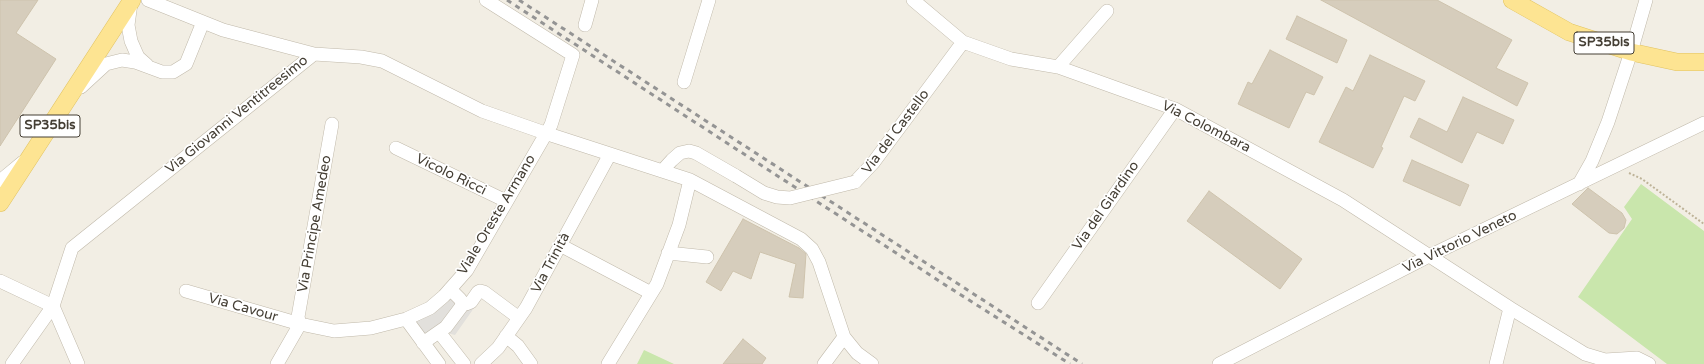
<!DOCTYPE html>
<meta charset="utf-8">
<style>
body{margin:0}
canvas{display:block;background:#f2eee4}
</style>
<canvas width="1704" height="364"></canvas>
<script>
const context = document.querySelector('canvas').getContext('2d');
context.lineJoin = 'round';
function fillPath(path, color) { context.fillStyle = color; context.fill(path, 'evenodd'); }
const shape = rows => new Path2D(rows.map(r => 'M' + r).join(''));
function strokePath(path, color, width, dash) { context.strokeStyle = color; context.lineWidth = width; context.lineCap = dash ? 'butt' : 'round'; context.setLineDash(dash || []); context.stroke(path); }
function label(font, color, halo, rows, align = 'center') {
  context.font = font + ' "Varela Round",sans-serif'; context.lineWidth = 3.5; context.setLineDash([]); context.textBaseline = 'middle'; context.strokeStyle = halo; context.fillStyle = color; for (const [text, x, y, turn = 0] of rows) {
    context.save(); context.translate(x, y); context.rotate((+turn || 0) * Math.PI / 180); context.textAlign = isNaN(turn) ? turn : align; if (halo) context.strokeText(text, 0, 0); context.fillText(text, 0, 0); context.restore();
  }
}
const green = shape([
 [1641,184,1704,231,1704,364,1667,364,1578,297,1632,219,1624,207],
 [644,350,674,364,637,364]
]);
const parking = shape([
 [456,289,474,308,455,335,447,333,431,343,414,320]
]);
const building = shape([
 [0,0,38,0,16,33,56,59,0,146,0,0],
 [1321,0,1437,0,1512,40,1496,68,1528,83,1517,106,1321,0],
 [1297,16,1347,40,1337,63,1286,39,1297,16],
 [1270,50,1323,77,1314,95,1306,92,1289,128,1238,104,1248,82,1252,84,1270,50],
 [1370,55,1425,81,1415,101,1404,96,1381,147,1383,148,1373,168,1319,142,1346,87,1353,91,1370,55],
 [1463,97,1514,120,1503,144,1477,132,1462,163,1410,137,1419,118,1447,132,1463,97],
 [1412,160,1469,185,1460,206,1403,181,1412,160],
 [1588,188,1622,213,1626,220,1624,228,1617,234,1609,233,1572,204,1588,188],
 [1209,191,1302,259,1280,289,1187,221,1209,191],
 [743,219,799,248,806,254,803,298,789,297,796,264,760,252,751,279,733,271,721,291,706,282,743,219],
 [743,339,766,358,762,364,723,364,743,339]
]);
const path = shape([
 [1629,173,1642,179,1704,224]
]);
const minor = shape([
 [148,0,223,30,314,54],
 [913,0,963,42,1011,59,1058,67,1175,109,1343,200,1510,308,1496,364],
 [131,3,128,25,131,41,138,57,147,65],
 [585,25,592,0],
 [1058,67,1107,11],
 [684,82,709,0],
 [81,87,106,64,122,60,135,62,162,72,173,72,186,64,203,22],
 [396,148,506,201],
 [662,171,672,160,680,153,689,151,696,153,736,176],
 [0,181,23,162],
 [855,182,873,163,963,42],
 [1579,184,1592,161,1608,122,1631,52,1646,0],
 [560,245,651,293],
 [668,253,707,257],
 [0,281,53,306,78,364],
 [186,291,300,324],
 [462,302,466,304,471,302,478,292,480,291,484,292,519,318],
 [1038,303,1175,109],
 [1510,308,1585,354,1605,360,1637,358,1649,364],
 [406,319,439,364],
 [300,324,298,317,332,124],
 [439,332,464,364],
 [506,336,518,346,531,364],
 [423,343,446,327,461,307,462,302,460,299,450,289],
 [12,364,53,306,72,248,314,54,361,57,382,61,482,111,545,133,690,180,801,239,812,249,819,262,844,337,857,353,872,364],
 [277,364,300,324,334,331,371,328,406,319,430,308,444,296,467,270,551,125,573,55,486,0],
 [481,364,498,348,526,308,610,154],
 [608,364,657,284,679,225,690,180],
 [824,364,844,337],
 [1219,364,1429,256,1704,123]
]);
const major = shape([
 [1512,0,1569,32,1631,52,1677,62,1704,62],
 [0,203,132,0]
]);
const rail = shape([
 [507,0,950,288,1070,364],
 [519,0,1082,364]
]);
const minorBridge = shape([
 [736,176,764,193,777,197,790,198,855,182]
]);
const shields = [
 [1604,43,60],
 [50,126,60]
];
const shieldNames = [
 ["SP35bis",1604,43],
 ["SP35bis",50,126]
];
const streetNames = [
 ["Via Giovanni Ventitreesimo",237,115,-39],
 ["Via Colombara",1206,127,27],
 ["Via del Castello",896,132,-53],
 ["Vicolo Ricci",451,175,26],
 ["Via del Giardino",1106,206,-55],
 ["Viale Oreste Armano",497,215,-59],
 ["Via Principe Amedeo",315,224,-80],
 ["Via Vittorio Veneto",1460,242,-26],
 ["Via Trinità",551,263,-62],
 ["Via Cavour",243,308,16]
];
fillPath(green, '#c9e6ac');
fillPath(parking, '#e2e0dc');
fillPath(building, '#d6cdbc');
strokePath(building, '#cec3ad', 1);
strokePath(minor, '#c0b9aa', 14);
strokePath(major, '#e1c362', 18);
strokePath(path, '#beb398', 2, [2, 2]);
strokePath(minor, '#fff', 13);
strokePath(major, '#fde492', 17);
strokePath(rail, '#949494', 3, [5, 5]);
strokePath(minorBridge, '#c0b9aa', 14, []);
strokePath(minorBridge, '#fff', 13);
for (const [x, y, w] of shields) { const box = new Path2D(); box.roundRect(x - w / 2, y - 11, w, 22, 3); context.fillStyle = '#fff'; context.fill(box); strokePath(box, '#443e34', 1); }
label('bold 13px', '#443e34', null, shieldNames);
label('14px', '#443e34', '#fff', streetNames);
</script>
